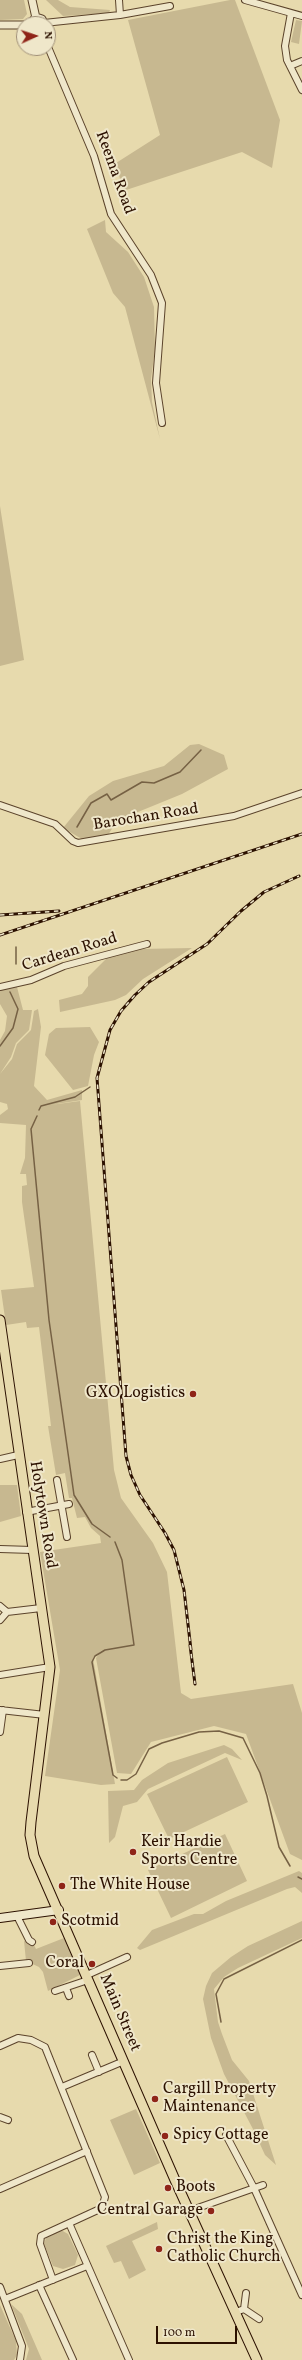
<!DOCTYPE html>
<style>
body{margin:0}
#map{position:relative;width:302px;height:2360px;overflow:hidden;background:#e7daad;font-family:Vollkorn,serif}
canvas{display:block}
.north{position:absolute;left:16px;top:16px;width:40px;height:40px;box-sizing:border-box;background:#efe7ca;border:1px solid #a19179;border-radius:50%;rotate:87deg;font-size:11px;font-weight:700;line-height:16px;text-align:center;color:#2c1100}
.north::after{content:'';display:block;margin:auto;width:14px;height:18px;background:#8f2418;clip-path:polygon(50% 0,100% 100%,50% 72%,0 100%)}
.scale{position:absolute;left:156px;top:2326px;width:81px;height:18px;box-sizing:border-box;border:2px solid #2c1100;border-top:0;padding-left:5px;font-size:12px;line-height:14px;white-space:nowrap;color:#2c1100;-webkit-text-stroke:3px #efe7ca;paint-order:stroke}
</style>
<div id="map">
<canvas width="302" height="2360"></canvas>
<div class="north">N</div>
<div class="scale">100 m</div>
</div>
<script>
const context = document.querySelector('canvas').getContext('2d');
context.lineJoin = 'round';
function fillPath(path, color) { context.fillStyle = color; context.fill(path, 'evenodd'); }
const shape = rows => new Path2D(rows.map(r => 'M' + r).join(''));
function strokePath(path, color, width, dash) { context.strokeStyle = color; context.lineWidth = width; context.lineCap = dash ? 'butt' : 'round'; context.setLineDash(dash || []); context.stroke(path); }
function label(font, color, halo, rows, align = 'center') {
  context.font = font + ' Vollkorn,serif'; context.lineWidth = 4; context.setLineDash([]); context.textBaseline = 'middle'; context.strokeStyle = halo; context.fillStyle = color; for (const [text, x, y, turn = 0] of rows) {
    context.save(); context.translate(x, y); context.rotate((+turn || 0) * Math.PI / 180); context.textAlign = isNaN(turn) ? turn : align; if (halo) context.strokeText(text, 0, 0); context.fillText(text, 0, 0); context.restore();
  }
}
const green = shape([
 [0,0,24,0,27,14,23,19,0,20],
 [46,0,58,0,70,7,110,10,109,13,63,16],
 [230,0,235,0,280,120,272,168,242,152,123,191,116,163,160,135,128,20],
 [296,20,302,21,299,44,291,42],
 [105,220,106,232,128,252,144,277,154,307,155,349,151,379,152,402,160,439,125,307,113,293,87,229],
 [0,506,24,660,0,666],
 [199,744,224,755,228,769,182,794,133,814,115,824,108,835,82,839,63,828,89,796,113,781,164,766,190,745],
 [192,948,143,979,126,995,115,1000,60,1012,59,1000,82,994,88,986,88,977,107,958,139,949],
 [17,987,23,1010,32,1010,29,1030,16,1043,11,1057,0,1074,12,1059,17,1044,31,1030,34,1011,38,1009,41,1027,34,1086,47,1100,82,1090,82,1100,50,1105,80,1101,114,1470,121,1498,153,1543,167,1572,181,1693,191,1699,293,1684,302,1713,302,1860,290,1854,246,1734,214,1726,151,1742,131,1774,117,1773,96,1658,101,1651,93,1658,115,1784,101,1785,45,1776,60,1670,40,1552,101,1543,100,1536,91,1528,85,1517,77,1518,72,1498,69,1498,65,1473,56,1475,48,1426,51,1426,39,1327,27,1328,26,1322,6,1325,1,1290,34,1287,22,1202,22,1186,27,1185,26,1174,20,1174,25,1158,26,1125,0,1123,0,1115,8,1109,7,1104,0,1102,0,1040,5,1031,7,1016,0,1004,0,989],
 [90,1027,99,1042,94,1055,88,1086,73,1090,45,1055,49,1034,56,1028],
 [0,1485,17,1485,21,1516,0,1522],
 [224,1745,232,1749,242,1760,225,1753,148,1789,137,1802,123,1806,115,1837,109,1843,108,1791,134,1790,142,1780,168,1763],
 [227,1757,248,1802,169,1839,147,1794],
 [225,1834,247,1881,171,1918,148,1870],
 [299,1871,302,1873,302,1893,295,1887,287,1889,140,1950,137,1948,152,1930,194,1914,203,1914,226,1901],
 [302,1921,302,1938,238,1968,224,1977,214,1989,218,2022,222,2034,232,2060,249,2081,276,2165,265,2155,254,2131,224,2074,211,2038,203,1999,206,1986,212,1973,231,1957,248,1946],
 [64,1938,80,1975,48,1991,43,1972,39,1967,26,1961,24,1941,34,1945,36,1949],
 [136,2109,160,2163,134,2175,110,2120],
 [157,2222,158,2229,132,2241,146,2270,129,2279,121,2261,114,2263,106,2246],
 [61,2230,68,2234,78,2255,75,2265,63,2269,53,2266,44,2244,47,2235],
 [11,2304,22,2314,42,2360,26,2360,29,2349],
 [0,2305,16,2341,17,2355,14,2360,0,2360]
]);
const stream = shape([
 [77,827,91,803,107,794,111,800,142,782,154,783,180,772,201,750],
 [16,964,16,947],
 [0,1046,13,1028,18,1009,10,992],
 [39,1110,41,1106,75,1097,90,1087],
 [37,1116,31,1129,49,1320,74,1495,92,1524,110,1537],
 [115,1542,122,1560,134,1645,105,1650,95,1656,92,1662,113,1775,117,1778],
 [121,1780,127,1780,136,1774,149,1749,162,1743,199,1732,219,1731,243,1738,260,1773,267,1796,279,1847,290,1866],
 [298,1877,302,1879],
 [221,2022,216,1994,224,1979,302,1940]
]);
const minor = shape([
 [119,0,120,15],
 [245,0,302,16],
 [291,13,285,46,287,60,302,90],
 [44,23,120,15,170,6],
 [48,47,94,156,111,214,151,275,162,303,156,383,162,423],
 [290,66,302,61],
 [0,805,55,824,73,841,78,843,234,816,302,793],
 [0,987,31,980,64,966,147,944],
 [0,1459,18,1455],
 [57,1480,67,1537],
 [26,1512,69,1504],
 [0,1549,32,1550],
 [0,1606,7,1612,41,1608],
 [0,1620,7,1612],
 [0,1675,50,1667],
 [0,1710,45,1715],
 [0,1732,3,1710],
 [17,1916,29,1940,32,1942],
 [0,1966,29,1963],
 [87,1975,127,1957],
 [66,1988,69,1996],
 [55,1991,88,1980],
 [0,2046,18,2038,31,2040,45,2047,105,2197,102,2208,41,2236,40,2244,53,2280],
 [92,2055,99,2072],
 [62,2087,124,2061],
 [0,2117,8,2120],
 [226,2135,254,2188,302,2295],
 [0,2189,87,2151],
 [189,2211,263,2185],
 [69,2223,129,2360],
 [39,2285,73,2360],
 [0,2287,22,2346,20,2360],
 [5,2299,87,2266],
 [244,2309,259,2319],
 [236,2312,244,2309,246,2293]
]);
const tertiary = shape([
 [32,0,36,18],
 [32,24,34,19,39,18,42,19,44,24],
 [0,25,24,25]
]);
const secondary = shape([
 [0,1918,59,1910]
]);
const primary = shape([
 [0,1320,50,1667,31,1822,30,1835,34,1856,175,2180,257,2360]
]);
const rail = shape([
 [0,915,59,911],
 [0,935,302,834],
 [190,1645,195,1684],
 [191,1650,184,1590,174,1550,165,1533,140,1495,131,1475,126,1456,97,1078,110,1030,121,1011,135,995,149,982,207,944,241,911,264,892,299,876]
]);
const markers = [
 [193,1394,4,"#8f2418"],
 [133,1852,4,"#8f2418"],
 [62,1886,4,"#8f2418"],
 [53,1922,4,"#8f2418"],
 [92,1964,4,"#8f2418"],
 [155,2099,4,"#8f2418"],
 [165,2136,4,"#8f2418"],
 [168,2188,4,"#8f2418"],
 [211,2211,4,"#8f2418"],
 [159,2249,4,"#8f2418"]
];
const streetNames = [
 ["Reema Road",114,173,70],
 ["Barochan Road",146,818,-9],
 ["Cardean Road",70,953,-17],
 ["Holytown Road",42,1515,81],
 ["Main Street",119,2013,67]
];
const poiNames = [
 ["GXO Logistics",185,1394,"right"],
 ["Keir Hardie",141,1843],
 ["Sports Centre",141,1861],
 ["The White House",70,1886],
 ["Scotmid",61,1922],
 ["Coral",84,1964,"right"],
 ["Cargill Property",163,2090],
 ["Maintenance",163,2108],
 ["Spicy Cottage",173,2136],
 ["Boots",176,2188],
 ["Central Garage",203,2211,"right"],
 ["Christ the King",167,2240],
 ["Catholic Church",167,2258]
];
fillPath(green, '#c7b890');
strokePath(stream, '#766144', 1.5);
strokePath(minor, '#5b432b', 8);
strokePath(tertiary, '#5b432b', 9);
strokePath(secondary, '#2c1100', 10);
strokePath(primary, '#2c1100', 11);
strokePath(minor, '#efe7ca', 6);
strokePath(tertiary, '#efe7ca', 7);
strokePath(secondary, '#efe7ca', 8);
strokePath(primary, '#e7daad', 9);
strokePath(rail, '#2c1100', 3);
strokePath(rail, '#efe7ca', 1.5, [4.5]);
for (const [x, y, r, color] of markers) { const dot = new Path2D(); dot.arc(x, y, r, 0, 2 * Math.PI); context.fillStyle = color; context.fill(dot); strokePath(dot, '#efe7ca', 1.5); }
label('16px', '#2c1100', '#efe7ca', streetNames);
label('16px', '#2c1100', '#efe7ca', poiNames, 'left');
</script>
